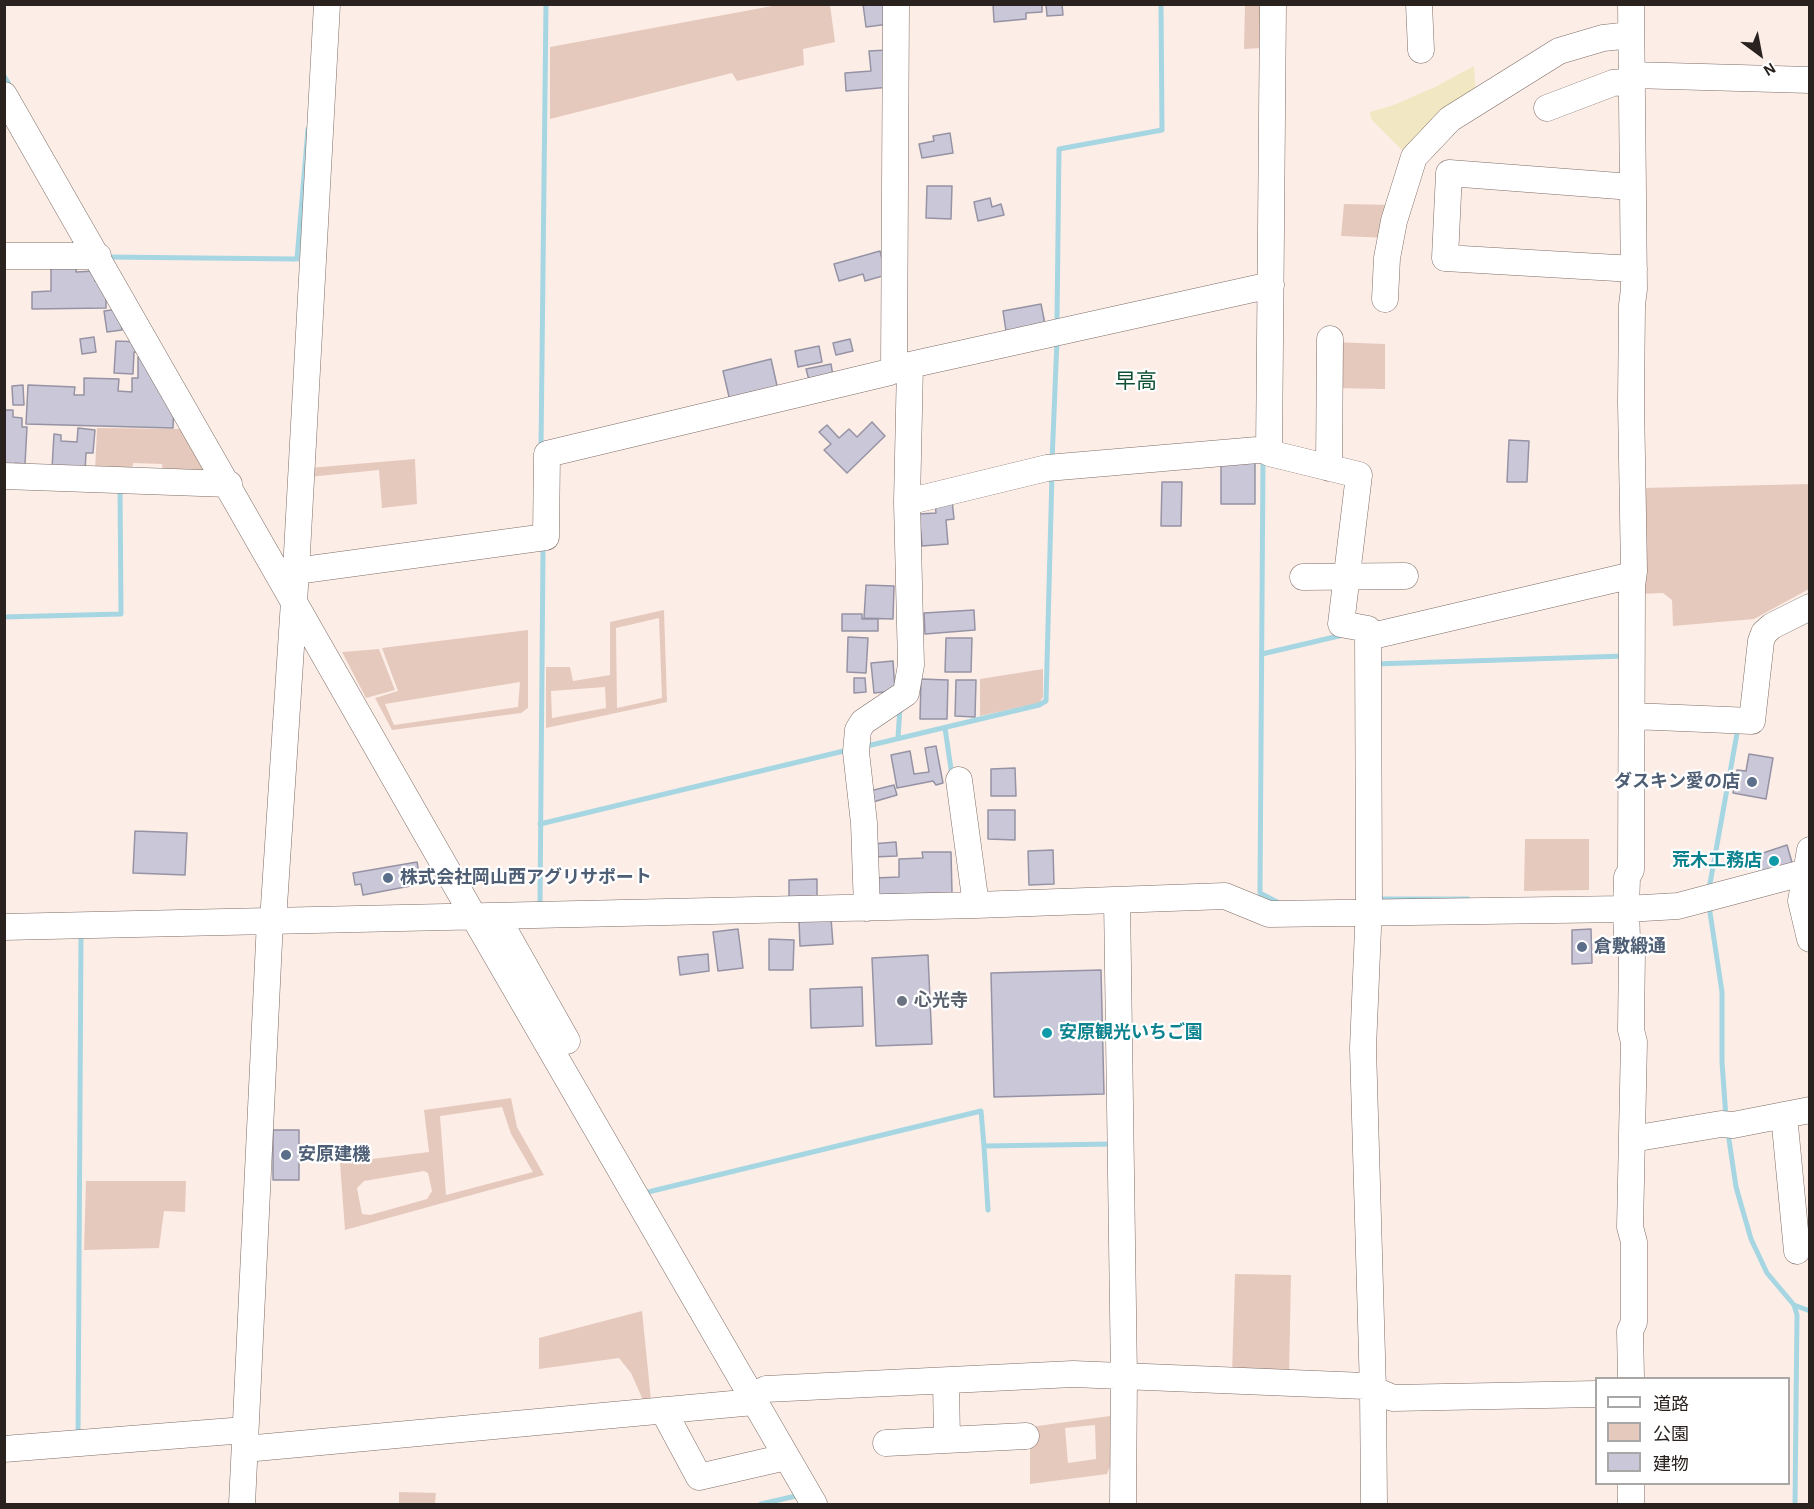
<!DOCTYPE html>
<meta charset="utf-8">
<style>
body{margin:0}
#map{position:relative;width:1814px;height:1509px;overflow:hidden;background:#fdede7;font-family:"Alegreya Sans","Noto Sans JP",sans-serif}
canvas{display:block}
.frame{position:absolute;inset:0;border:6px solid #29221f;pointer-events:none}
.legend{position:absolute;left:1595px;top:1377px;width:195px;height:108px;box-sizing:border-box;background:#fff;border:2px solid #a9a7a5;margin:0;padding:8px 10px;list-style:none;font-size:18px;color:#29221f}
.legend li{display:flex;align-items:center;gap:12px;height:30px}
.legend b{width:30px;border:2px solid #a9a7a5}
.north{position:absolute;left:1730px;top:24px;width:60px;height:60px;-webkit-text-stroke:4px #fff;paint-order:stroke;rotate:148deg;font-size:16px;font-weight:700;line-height:24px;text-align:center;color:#29221f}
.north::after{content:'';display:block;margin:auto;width:21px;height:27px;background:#29221f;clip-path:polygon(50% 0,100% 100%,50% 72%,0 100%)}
</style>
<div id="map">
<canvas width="1814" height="1509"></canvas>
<div class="frame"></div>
<ul class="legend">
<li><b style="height:8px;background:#fff"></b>道路</li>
<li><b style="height:16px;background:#e6c9bd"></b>公園</li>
<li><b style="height:16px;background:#c9c7d8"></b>建物</li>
</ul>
<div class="north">N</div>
</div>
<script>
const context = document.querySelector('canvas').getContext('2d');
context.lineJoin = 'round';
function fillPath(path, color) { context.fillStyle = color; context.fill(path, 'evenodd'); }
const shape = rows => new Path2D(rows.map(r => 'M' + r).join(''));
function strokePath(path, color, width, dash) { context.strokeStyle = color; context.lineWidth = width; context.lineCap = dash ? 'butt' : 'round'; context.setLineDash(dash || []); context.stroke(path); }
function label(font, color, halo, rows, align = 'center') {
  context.font = font + ' "Alegreya Sans","Noto Sans JP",sans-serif'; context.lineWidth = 4.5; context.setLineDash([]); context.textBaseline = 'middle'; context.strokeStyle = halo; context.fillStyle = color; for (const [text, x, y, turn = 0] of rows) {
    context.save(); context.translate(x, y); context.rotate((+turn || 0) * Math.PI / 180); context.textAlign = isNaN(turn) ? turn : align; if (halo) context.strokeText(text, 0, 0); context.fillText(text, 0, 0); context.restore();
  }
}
const green = shape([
 [783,4,830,5,835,42,803,49,804,65,737,81,732,73,550,119,550,47],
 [1245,5,1261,5,1261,48,1244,49],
 [1344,204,1395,205,1389,238,1341,236],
 [1333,342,1385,344,1385,389,1333,388],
 [97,428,185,429,214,476,163,474,162,464,133,463,132,473,95,472],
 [415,459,417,504,382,508,379,470,308,477,309,468],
 [1809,484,1809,589,1754,619,1673,626,1672,600,1663,593,1638,594,1643,488],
 [664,610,667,702,546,728,546,667,570,667,573,681,610,675,610,622],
 [659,618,662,698,617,708,616,628],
 [605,687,606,708,552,718,551,691],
 [528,630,528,708,521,713,392,730,375,698,398,691,382,648],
 [520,682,518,707,394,725,385,704],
 [379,649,395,690,366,698,342,652],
 [1043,669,1043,697,1039,703,980,716,980,679],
 [1525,839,1589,839,1589,890,1524,891],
 [511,1098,517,1127,544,1175,345,1230,340,1163,429,1152,424,1110],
 [502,1107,511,1134,533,1172,446,1195,440,1116],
 [424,1171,428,1173,432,1191,427,1199,370,1215,362,1214,357,1188,364,1181],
 [86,1181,186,1181,185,1212,164,1211,159,1248,84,1250],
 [1235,1274,1291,1275,1289,1375,1232,1374],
 [642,1311,651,1400,643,1400,631,1373,619,1358,539,1369,539,1338],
 [1110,1416,1111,1464,1107,1474,1030,1484,1030,1427],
 [1095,1425,1096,1459,1068,1463,1065,1428],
 [399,1492,436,1493,435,1504,399,1504]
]);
const sand = shape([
 [1474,66,1476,97,1410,158,1371,119,1370,112,1394,105,1435,87]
]);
const stream = shape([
 [4,76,12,89],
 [106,257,297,259,308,129],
 [1057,321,1059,149,1162,130,1161,4],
 [541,448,546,4],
 [1263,459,1260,893,1279,903],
 [1052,462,1057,340],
 [4,617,121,614,120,487],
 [1262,654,1343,635],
 [1375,664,1625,656],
 [945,728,952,776],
 [898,738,900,707],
 [863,747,1039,705,1046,701,1052,474],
 [540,824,848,750],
 [1709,889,1738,728],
 [1375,899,1468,899],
 [540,905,543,551,541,544],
 [1709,906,1722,992,1722,1062,1726,1118],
 [1728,1133,1736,1187,1751,1239,1767,1273,1794,1305,1797,1315,1795,1504],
 [984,1146,988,1210],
 [644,1193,981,1111,984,1146,1113,1144],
 [1794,1305,1810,1311],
 [78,1438,81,934],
 [761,1504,796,1496]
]);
const building = shape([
 [863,4,887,4,889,24,866,27,863,4],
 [993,4,1042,4,1042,12,1026,13,1026,19,994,22,993,4],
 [1046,4,1062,4,1063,15,1047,16,1046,4],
 [887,50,890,87,846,91,845,73,871,71,869,51,887,50],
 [950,133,953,153,922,158,919,144,934,141,933,136,950,133],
 [927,186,952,186,951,219,926,218,927,186],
 [990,198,992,207,1001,204,1004,215,978,221,974,202,990,198],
 [880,251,886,275,865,281,863,274,839,281,834,264,880,251],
 [51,266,76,266,76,272,95,271,95,281,106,281,106,308,32,309,32,292,51,291,51,266],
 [1041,304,1045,324,1006,331,1003,311,1041,304],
 [119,309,122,330,107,332,104,311,119,309],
 [94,337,96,352,82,354,80,339,94,337],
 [850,339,853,351,836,355,833,343,850,339],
 [116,341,140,342,139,352,134,352,133,374,114,373,116,341],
 [819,346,822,362,798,367,795,351,819,346],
 [147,354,174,405,173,428,26,424,28,385,75,387,74,395,84,395,84,378,119,379,118,391,132,392,132,378,138,378,138,357,147,354],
 [771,359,778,390,730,401,723,371,771,359],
 [831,364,833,376,809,380,806,369,831,364],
 [23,385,24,405,13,405,12,386,23,385],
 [4,410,13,410,13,417,22,418,22,427,27,427,25,464,15,463,14,468,4,468,4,410],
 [872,422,885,436,847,473,824,450,831,444,819,432,827,425,839,438,849,429,857,437,872,422],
 [78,428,95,430,93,453,86,453,85,471,52,469,54,434,61,435,61,441,77,442,78,428],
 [1509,440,1529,441,1527,482,1507,482,1509,440],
 [1221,463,1255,463,1255,504,1221,504,1221,463],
 [1162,482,1182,482,1181,526,1161,526,1162,482],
 [952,500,954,519,946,520,948,544,922,546,919,514,936,513,935,502,952,500],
 [866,585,894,586,893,619,864,618,866,585],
 [974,610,975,630,925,634,924,613,974,610],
 [842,614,862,614,862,619,878,619,878,631,842,631,842,614],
 [848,637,868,638,866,673,847,672,848,637],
 [946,638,972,638,971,672,945,672,946,638],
 [893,661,895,691,874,693,871,663,893,661],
 [854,678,865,678,866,692,854,693,854,678],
 [921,679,948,680,947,719,920,719,921,679],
 [956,680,976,680,975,717,955,716,956,680],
 [936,746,943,783,936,785,933,781,897,788,891,755,910,751,914,774,929,772,925,748,936,746],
 [1749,754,1773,758,1766,799,1733,793,1737,770,1746,771,1749,754],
 [1015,768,1016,796,991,796,991,769,1015,768],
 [894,785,897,795,873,802,870,791,894,785],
 [988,810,1015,810,1015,840,988,839,988,810],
 [135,831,187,833,185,875,133,873,135,831],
 [896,842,897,856,873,857,872,844,896,842],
 [1787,845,1793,866,1761,876,1754,856,1787,845],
 [1053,850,1054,884,1029,885,1028,851,1053,850],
 [922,852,951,852,952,893,875,895,875,878,899,877,899,859,923,858,922,852],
 [417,862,421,884,363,895,361,884,355,885,353,873,417,862],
 [817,879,817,896,789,897,789,880,817,879],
 [831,918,833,944,800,946,799,920,831,918],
 [738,929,743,968,718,971,713,932,738,929],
 [1591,929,1592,963,1572,964,1572,930,1591,929],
 [769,939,794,940,793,970,769,970,769,939],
 [708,954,709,971,680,975,678,957,708,954],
 [928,955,932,1044,876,1046,872,958,928,955],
 [1101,970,1104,1094,994,1097,991,973,1101,970],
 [862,987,863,1026,811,1028,810,989,862,987],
 [273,1130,299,1130,299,1180,273,1180,273,1130]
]);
const minor = shape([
 [1273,4,1269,453,1359,475,1341,624,1368,629,1369,905,1363,1048,1373,1390,1374,1504],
 [1419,4,1421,50],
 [1632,75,1810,80],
 [4,95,474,917,814,1504],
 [1547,108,1613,83,1632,81],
 [1632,187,1449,173,1445,258,1634,269],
 [4,256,98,256],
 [1385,299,1387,258,1394,221,1414,157,1450,119,1559,51,1603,38,1631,35],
 [894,368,896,4],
 [1329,468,1330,339],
 [4,476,229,484],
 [907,502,1047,468,1269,449],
 [296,571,546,537,547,454,890,372,894,368,910,365,1271,285],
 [1303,577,1405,576],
 [1368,637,1633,575],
 [1632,716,1752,721,1761,641,1764,633,1772,626,1810,607],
 [959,780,976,905],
 [1810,850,1801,901,1810,939],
 [1117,900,1124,1377,1123,1504],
 [867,908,864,823,856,752,858,730,863,722,906,693,911,665,907,502,910,365],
 [497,917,567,1041],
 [273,921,296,571,327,4],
 [4,927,976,905,1225,896,1269,914,1626,909,1678,906,1810,871],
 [1784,1115,1797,1251],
 [1632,1139,1721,1124,1733,1125,1810,1110],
 [1631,1378,1630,1331,1634,1322,1634,1242,1630,1227,1634,1042,1631,1030,1632,950,1627,939,1626,909,1627,877,1631,870,1632,586,1634,571,1631,402,1632,305,1634,289,1631,4],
 [946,1382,947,1440],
 [751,1396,766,1389,1073,1374,1365,1386,1393,1398,1596,1394],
 [663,1410,699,1477,786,1457],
 [886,1443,1026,1436],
 [4,1449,245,1430],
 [245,1449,754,1402],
 [242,1504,270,921],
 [1631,1504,1631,1484]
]);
const markers = [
 [1752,782,6,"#5c6f8a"],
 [1774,861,6,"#0f9aa8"],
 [388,878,6,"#5c6f8a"],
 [1582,947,6,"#5c6f8a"],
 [902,1001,6,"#6b7280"],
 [1047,1033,6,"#0f9aa8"],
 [286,1155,6,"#5c6f8a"]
];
const serviceNames = [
 ["ダスキン愛の店",1740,782,"right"],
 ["株式会社岡山西アグリサポート",400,878],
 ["倉敷緞通",1594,947],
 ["安原建機",298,1155]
];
const cultureNames = [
 ["荒木工務店",1762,861],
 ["安原観光いちご園",1059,1033,"left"]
];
const worshipNames = [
 ["心光寺",914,1001]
];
const quarterNames = [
 ["早高",1136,382]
];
fillPath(green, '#e6c9bd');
fillPath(sand, '#f1e7c2');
strokePath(stream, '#a6d6e2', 5);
fillPath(building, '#c9c7d8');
strokePath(building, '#9593a4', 1.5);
strokePath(minor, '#7e6d66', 27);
strokePath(minor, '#fff', 26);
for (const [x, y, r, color] of markers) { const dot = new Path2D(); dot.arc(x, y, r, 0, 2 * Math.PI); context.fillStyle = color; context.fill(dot); strokePath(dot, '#fff', 2); }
label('bold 18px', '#4e5e75', '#fff', serviceNames, 'left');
label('bold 18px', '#0d838f', '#fff', cultureNames, 'right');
label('bold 18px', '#5b616d', '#fff', worshipNames, 'left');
label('21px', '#105134', '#fff', quarterNames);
</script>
